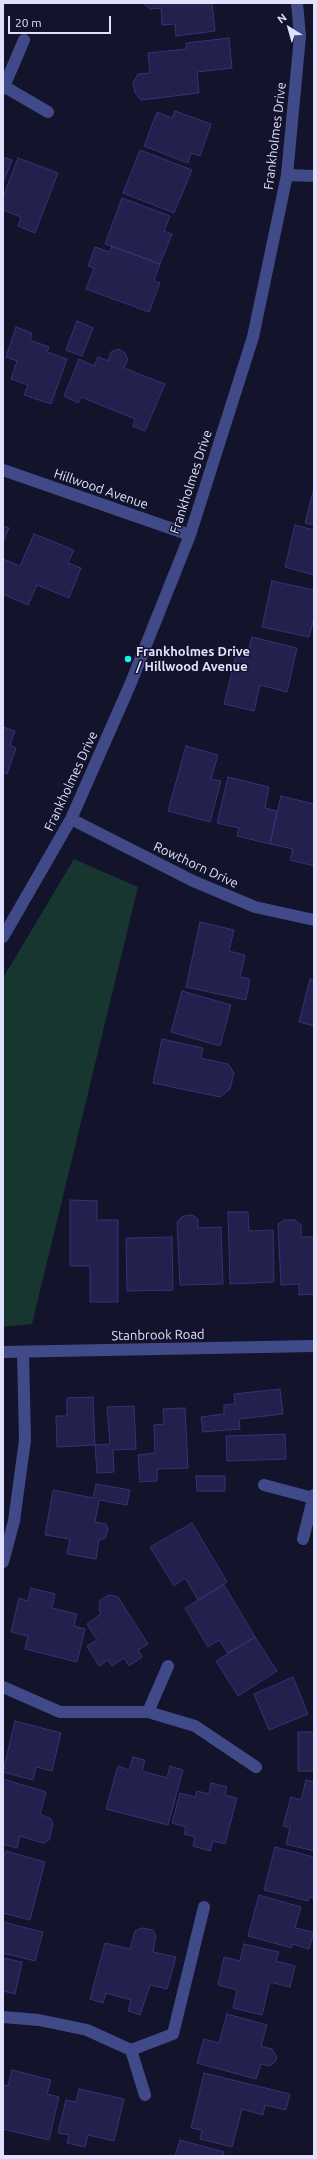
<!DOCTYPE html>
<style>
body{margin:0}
#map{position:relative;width:317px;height:2159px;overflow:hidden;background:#13132c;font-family:Ubuntu,sans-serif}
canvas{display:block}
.frame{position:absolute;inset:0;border:4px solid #dfe1fd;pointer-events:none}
.north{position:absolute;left:269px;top:8px;width:40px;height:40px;-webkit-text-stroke:3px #13132c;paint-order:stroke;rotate:323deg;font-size:11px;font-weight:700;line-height:16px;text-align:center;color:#dfe1fd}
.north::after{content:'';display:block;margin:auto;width:14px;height:18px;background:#dfe1fd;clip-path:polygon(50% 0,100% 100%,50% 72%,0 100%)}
.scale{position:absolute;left:8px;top:16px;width:103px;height:18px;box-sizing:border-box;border:2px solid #dfe1fd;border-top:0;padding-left:5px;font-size:12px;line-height:14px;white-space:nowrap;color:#dfe1fd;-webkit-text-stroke:3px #13132c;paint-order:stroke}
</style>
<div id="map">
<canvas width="317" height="2159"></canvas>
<div class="frame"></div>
<div class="north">N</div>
<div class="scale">20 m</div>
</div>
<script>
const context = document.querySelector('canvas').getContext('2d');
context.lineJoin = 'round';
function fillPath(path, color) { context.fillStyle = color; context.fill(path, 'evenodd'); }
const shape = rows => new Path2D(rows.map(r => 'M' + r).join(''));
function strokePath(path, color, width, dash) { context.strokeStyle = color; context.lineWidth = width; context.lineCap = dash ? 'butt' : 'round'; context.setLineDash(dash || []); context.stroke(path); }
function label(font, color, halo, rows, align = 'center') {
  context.font = font + ' Ubuntu,sans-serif'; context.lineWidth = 3; context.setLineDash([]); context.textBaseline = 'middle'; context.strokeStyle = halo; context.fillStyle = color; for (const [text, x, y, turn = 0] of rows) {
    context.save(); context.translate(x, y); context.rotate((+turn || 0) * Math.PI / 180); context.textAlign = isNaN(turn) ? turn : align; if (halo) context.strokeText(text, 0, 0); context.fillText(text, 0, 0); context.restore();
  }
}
const green = shape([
 [74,859,138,887,32,1324,3,1327,3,978]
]);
const building = shape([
 [143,3,212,3,215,31,176,36,175,24,162,25,161,8,150,9,143,3],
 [229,38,232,68,197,72,199,93,141,100,135,93,133,83,138,74,150,73,148,53,186,49,186,43,229,38],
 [175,111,211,124,200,156,191,153,188,163,144,146,157,112,172,118,175,111],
 [140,150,192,170,174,213,123,193,140,150],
 [3,157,12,160,3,183,3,157],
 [18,158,58,173,35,233,18,226,21,217,3,210,3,197,18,158],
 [122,198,170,216,164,231,172,234,160,264,105,244,122,198],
 [112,246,160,264,154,281,160,283,149,312,86,289,94,268,88,266,95,247,110,252,112,246],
 [77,321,93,328,82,356,66,350,77,321],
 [16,327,32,333,30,340,49,347,47,352,67,359,51,404,24,395,28,385,11,379,17,361,6,357,16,327],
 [118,349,124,352,128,359,124,368,165,384,145,431,133,426,135,419,81,397,78,403,64,396,79,359,94,366,98,357,108,361,111,352,118,349],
 [314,488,314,525,305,523,314,488],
 [295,525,314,530,314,575,285,567,295,525],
 [3,526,9,528,3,542,3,526],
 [34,534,74,550,68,563,81,568,69,598,37,585,28,605,3,594,3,559,20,566,34,534],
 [272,581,314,590,314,618,309,637,262,627,272,581],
 [252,637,297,648,287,692,260,685,254,711,224,704,236,656,246,659,252,637],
 [3,727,15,731,10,745,16,748,7,774,3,772,3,727],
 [186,746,218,755,211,779,221,781,210,822,168,811,186,746],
 [228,777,269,787,265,808,277,811,270,844,237,836,239,828,217,823,228,777],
 [281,796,314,804,314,866,290,860,293,849,270,844,281,796],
 [200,922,234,930,229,951,245,955,240,977,250,979,246,1000,186,987,200,922],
 [310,979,314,980,314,1026,299,1022,310,979],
 [182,991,231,1005,220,1046,171,1032,182,991],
 [162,1039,203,1048,201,1058,228,1064,234,1073,230,1089,220,1097,153,1083,162,1039],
 [70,1200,97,1201,97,1220,118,1220,118,1302,90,1302,90,1266,70,1266,70,1200],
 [228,1212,248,1212,249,1231,273,1230,274,1282,230,1284,228,1212],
 [192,1215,198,1219,198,1228,221,1227,223,1284,180,1285,177,1222,183,1216,192,1215],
 [285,1220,295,1220,301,1225,301,1237,314,1237,314,1294,299,1295,299,1284,281,1285,278,1224,285,1220],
 [172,1237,173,1290,127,1291,126,1238,172,1237],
 [280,1389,283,1414,239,1419,240,1429,203,1432,201,1417,224,1414,224,1405,235,1404,234,1394,280,1389],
 [93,1397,95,1445,57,1447,56,1416,67,1416,67,1398,93,1397],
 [134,1406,136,1449,113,1450,114,1472,97,1473,95,1445,110,1444,107,1407,134,1406],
 [185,1408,188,1468,157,1469,157,1481,140,1482,138,1455,155,1453,154,1425,164,1424,163,1409,185,1408],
 [285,1434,286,1459,227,1461,226,1436,285,1434],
 [196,1476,225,1476,225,1491,197,1491,196,1476],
 [96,1484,130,1490,127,1505,99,1500,95,1522,106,1524,108,1529,105,1538,99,1540,96,1559,67,1554,70,1539,45,1535,53,1490,93,1498,96,1484],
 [192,1523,227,1582,198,1600,185,1578,174,1586,150,1547,192,1523],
 [224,1585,255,1637,228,1653,219,1640,208,1647,185,1608,224,1585],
 [31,1588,55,1594,52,1608,77,1614,74,1626,85,1629,77,1662,25,1649,28,1636,11,1632,19,1598,28,1601,31,1588],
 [109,1595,118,1597,148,1644,138,1650,142,1657,129,1666,124,1658,112,1666,108,1660,99,1666,87,1646,97,1640,87,1624,101,1614,99,1610,100,1600,109,1595],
 [255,1637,277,1671,238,1696,216,1661,255,1637],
 [293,1677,308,1714,269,1730,254,1694,293,1677],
 [15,1721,61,1733,52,1771,36,1767,33,1780,3,1772,15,1721],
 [298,1732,314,1732,314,1771,298,1771,298,1732],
 [133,1757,145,1760,142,1771,167,1778,170,1766,183,1770,168,1825,106,1809,118,1766,129,1770,133,1757],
 [3,1779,46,1792,40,1814,51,1819,53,1824,49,1840,43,1843,20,1836,17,1848,3,1844,3,1779],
 [306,1780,314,1782,314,1851,286,1844,290,1828,283,1826,291,1797,301,1800,306,1780],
 [211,1783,227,1787,225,1795,237,1798,225,1844,213,1841,210,1851,193,1846,195,1837,184,1834,186,1827,172,1823,180,1793,195,1797,197,1791,209,1794,211,1783],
 [275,1847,314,1857,314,1898,309,1897,308,1901,264,1890,275,1847],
 [6,1851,45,1862,30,1920,3,1913,3,1860,6,1851],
 [259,1895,301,1907,295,1928,314,1932,309,1949,292,1944,292,1948,248,1936,259,1895],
 [3,1922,43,1932,35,1961,3,1953,3,1922],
 [142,1928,153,1930,156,1936,153,1952,176,1957,167,1989,150,1985,140,2015,128,2011,131,2000,106,1993,103,2003,90,1999,105,1943,130,1949,135,1931,142,1928],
 [244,1944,279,1952,276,1961,295,1966,290,1987,270,1982,262,2015,233,2008,237,1990,218,1985,224,1957,240,1961,244,1944],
 [3,1958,22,1962,15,1994,3,1991,3,1958],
 [227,2014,267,2025,261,2046,272,2049,277,2057,275,2062,269,2066,261,2064,256,2079,197,2063,204,2039,219,2043,227,2014],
 [12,2070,51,2080,47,2094,59,2097,49,2140,3,2129,3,2085,8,2086,12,2070],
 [204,2073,290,2094,286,2110,265,2105,263,2115,242,2109,232,2147,200,2139,202,2130,191,2128,204,2073],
 [79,2089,124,2099,114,2141,88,2135,85,2147,67,2143,69,2135,58,2133,66,2100,76,2102,79,2089],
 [180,2140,224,2152,223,2156,175,2156,180,2140]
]);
const minor = shape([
 [5,87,48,112],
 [3,89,24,40],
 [287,175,314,176],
 [3,470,190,535],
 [71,819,193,881,255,907,314,920],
 [3,937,71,819,130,685,190,535,253,337,287,175,300,36,297,3],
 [3,1352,314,1346],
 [264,1485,313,1498],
 [303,1539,314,1495],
 [3,1562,14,1521,25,1440,23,1352],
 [3,1687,60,1712,148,1712,168,1666],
 [148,1712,195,1726,256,1767],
 [3,2017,39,2020,87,2030,131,2050],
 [145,2095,131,2050,173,2034,204,1907]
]);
const markers = [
 [128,659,4,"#16f3e4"]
];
const streetNames = [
 ["Frankholmes Drive",275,136,-83],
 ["Frankholmes Drive",191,482,-72],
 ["Hillwood Avenue",101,489,19],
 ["Frankholmes Drive",71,781,-65],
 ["Rowthorn Drive",196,865,25],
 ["Stanbrook Road",158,1335,-1]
];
const poiNames = [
 ["Frankholmes Drive",136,652],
 ["/ Hillwood Avenue",136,667]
];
fillPath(green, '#16362f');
fillPath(building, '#22204c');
strokePath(building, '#353377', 1);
strokePath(minor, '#414a88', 12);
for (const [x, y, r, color] of markers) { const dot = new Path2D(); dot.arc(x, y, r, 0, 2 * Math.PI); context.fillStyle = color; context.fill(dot); strokePath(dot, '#13132c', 1.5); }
label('13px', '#dfe1fd', '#13132c', streetNames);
label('bold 13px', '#dfe1fd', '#13132c', poiNames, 'left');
</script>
